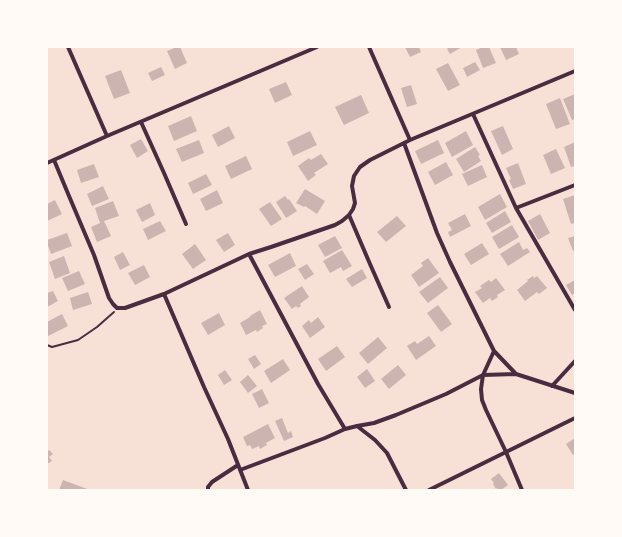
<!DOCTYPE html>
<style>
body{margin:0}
#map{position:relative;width:622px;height:537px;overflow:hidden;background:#f7e1d7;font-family:Roboto,sans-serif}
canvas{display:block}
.frame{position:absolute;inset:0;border:48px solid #fffaf5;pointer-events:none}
</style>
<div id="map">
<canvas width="622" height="537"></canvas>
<div class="frame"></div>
</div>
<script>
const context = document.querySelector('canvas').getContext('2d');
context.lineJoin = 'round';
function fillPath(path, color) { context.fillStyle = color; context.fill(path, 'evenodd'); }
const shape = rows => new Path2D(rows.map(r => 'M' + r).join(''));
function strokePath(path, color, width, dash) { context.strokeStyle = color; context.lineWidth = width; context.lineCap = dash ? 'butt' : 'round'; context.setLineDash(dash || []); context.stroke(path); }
const building = shape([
 [177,47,180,47,187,63,175,69,167,51],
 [405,47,419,47,421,52,410,57],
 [450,47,462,47,450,54,447,49],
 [483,47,489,47,496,63,483,68,476,50],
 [500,47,516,47,519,54,506,60],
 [475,62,480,70,467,77,463,68],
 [448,63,460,85,448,91,436,69],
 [161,67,165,75,152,81,148,73],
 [121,70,130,93,114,99,105,76],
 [286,82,292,95,275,103,269,89],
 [411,85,417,104,407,107,401,88],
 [575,94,575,119,572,120,563,99],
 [361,95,369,113,344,125,335,107],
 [560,98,570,124,556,129,546,104],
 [191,116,197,131,174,141,168,126],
 [229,126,235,138,218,147,212,135],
 [503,126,513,149,502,155,491,131],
 [310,131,317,145,293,156,287,142],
 [466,131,473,145,452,157,445,143],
 [141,139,148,151,137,158,130,145],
 [199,140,204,153,182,162,176,149],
 [438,140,444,153,421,164,415,151],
 [575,142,575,166,571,167,564,147],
 [475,147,480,155,478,156,481,161,464,172,456,159],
 [556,149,565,168,551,174,543,155],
 [321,154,328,164,314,173,316,175,308,181,298,166,309,158,311,160],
 [246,156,252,169,231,179,225,166],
 [446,162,453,175,435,185,428,172],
 [518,163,526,184,513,189,509,180,511,179,506,168],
 [94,164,99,177,81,183,77,170],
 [482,165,487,177,468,186,462,174],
 [206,174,212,185,193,194,188,183],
 [103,186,109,199,92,206,87,194],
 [305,189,325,201,317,214,305,206,304,207,296,203],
 [217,190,223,203,206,211,200,199],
 [500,194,507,207,485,220,478,207],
 [575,195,575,223,571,224,563,199],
 [285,196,288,200,289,199,297,211,286,218,276,202],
 [55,200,62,214,47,221,47,204],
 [113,201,119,216,104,221,111,236,97,242,91,227,100,223,95,208],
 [270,202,282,219,271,226,259,209],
 [150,203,155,215,142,222,136,210],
 [505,211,511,222,492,233,486,223],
 [465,214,471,226,450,237,448,232,452,230,448,223],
 [540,214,550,233,538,240,528,221],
 [397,216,406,226,386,242,377,232],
 [160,221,166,231,148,240,143,229],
 [512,225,519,237,499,249,492,237],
 [67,233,72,246,51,254,47,243,47,240],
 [228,233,235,245,224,252,216,240],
 [335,236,342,248,325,257,318,245],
 [575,236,575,250,573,251,568,238],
 [519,242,523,250,527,248,530,252,508,266,500,254],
 [482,243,489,254,471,265,464,254],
 [195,244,206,260,193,269,182,254],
 [342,250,352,266,343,271,341,267,330,273,323,261],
 [123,252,130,265,120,270,114,257],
 [290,253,296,266,275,277,268,265],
 [64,256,70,273,55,279,49,262],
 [428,258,439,273,419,287,411,275,423,266,421,263],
 [307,264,314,274,305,280,298,269],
 [144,265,150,277,135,285,128,273],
 [362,269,367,278,352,287,346,279],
 [79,271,85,284,68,291,62,278],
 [533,276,534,278,537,276,547,288,539,294,537,292,525,301,517,290,528,281,527,280],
 [440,277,448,288,428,303,419,292],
 [496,278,505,290,497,295,498,297,492,301,490,298,483,303,475,292,482,288,480,286,489,280,491,282],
 [575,280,575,293,572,295,566,285],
 [302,286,309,297,300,304,301,306,298,308,296,306,292,309,284,298],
 [53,291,58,301,47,307,47,293],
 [88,292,92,304,73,310,70,298],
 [438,305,452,324,441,332,427,313],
 [260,310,267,324,262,326,263,328,257,332,256,330,246,335,240,323,250,317,250,316],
 [219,313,225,325,208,335,201,323],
 [62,314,68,326,48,336,47,333,47,322],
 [318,317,325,327,310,338,302,326,309,320,311,323],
 [429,336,436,346,416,360,407,346,415,341,417,344],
 [378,337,387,348,368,364,359,353],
 [337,346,345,357,326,371,318,359],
 [255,355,261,364,254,369,248,359],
 [283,359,290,370,271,383,264,371],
 [398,365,406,375,389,389,381,379],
 [367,369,375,381,365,388,357,377],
 [225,370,232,380,224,385,218,375],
 [248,375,257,386,248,393,240,382],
 [262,389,269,403,259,408,252,394],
 [282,418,288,433,291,431,293,437,284,441,275,421],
 [268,424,275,438,266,443,267,445,260,449,259,446,252,449,250,445,247,446,243,437],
 [575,438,575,454,573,455,566,444],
 [49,450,53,454,49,457,52,461,47,464,47,452],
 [499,473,508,485,501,490,499,490,497,488,496,489,493,484,494,483,491,479],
 [63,480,90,490,59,490]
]);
const path = shape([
 [47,345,52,347,78,340,97,327,114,312]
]);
const minor = shape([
 [68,47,107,136],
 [369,47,410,140,575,71],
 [473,114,516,208,575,185],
 [141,122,164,173,186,224],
 [404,143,437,233,450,262,494,351,516,374],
 [54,160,69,196,94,255,109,298,113,304,117,308,125,308,164,294,204,387,228,439,248,490],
 [47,163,107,136,317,47],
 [516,208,575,310],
 [349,215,370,264,389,307],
 [249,254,318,384,345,429,357,426,374,423,396,415,446,394,483,375,516,374,575,393],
 [164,294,249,254,271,247,335,225,342,221,349,215,353,209,355,203,352,186,354,176,360,167,370,160,410,140],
 [494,351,483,375,481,389,482,400,486,410,506,452,522,490],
 [552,386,575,361],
 [357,426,375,440,387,453,406,490],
 [240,470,325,438,345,429],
 [208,490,208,487,212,482,238,465],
 [429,490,575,418]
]);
fillPath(building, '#ccb4b1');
strokePath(path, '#4a2c40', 2);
strokePath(minor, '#4a2c40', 4);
</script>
